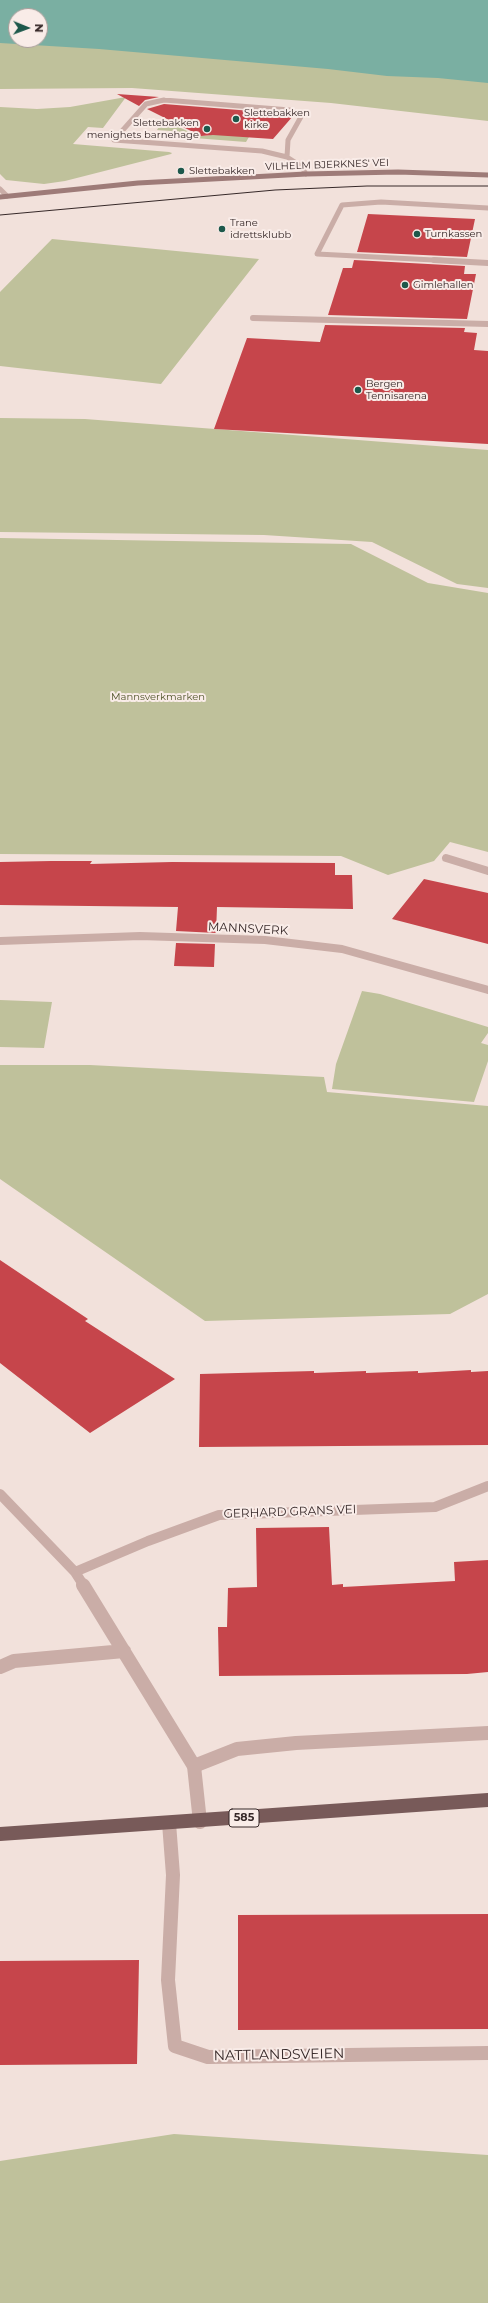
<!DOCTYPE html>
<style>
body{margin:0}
#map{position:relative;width:488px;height:2303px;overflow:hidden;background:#f2e1db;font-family:Montserrat,sans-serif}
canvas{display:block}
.north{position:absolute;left:8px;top:8px;width:40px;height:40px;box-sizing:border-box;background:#f9ece8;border:1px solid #ab9e9b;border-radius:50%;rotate:91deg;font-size:11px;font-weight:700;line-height:16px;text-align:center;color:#362828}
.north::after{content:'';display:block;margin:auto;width:14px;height:18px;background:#1d584b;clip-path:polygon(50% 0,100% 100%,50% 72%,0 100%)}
</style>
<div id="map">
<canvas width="488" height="2303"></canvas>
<div class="north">N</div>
</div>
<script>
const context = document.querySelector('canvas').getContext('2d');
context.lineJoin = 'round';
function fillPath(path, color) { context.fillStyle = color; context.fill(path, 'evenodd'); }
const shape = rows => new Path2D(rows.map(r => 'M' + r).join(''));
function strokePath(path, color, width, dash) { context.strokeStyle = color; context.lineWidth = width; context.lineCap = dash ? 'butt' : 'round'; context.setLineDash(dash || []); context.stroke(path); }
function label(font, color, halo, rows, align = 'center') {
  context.font = font + ' Montserrat,sans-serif'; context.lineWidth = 4; context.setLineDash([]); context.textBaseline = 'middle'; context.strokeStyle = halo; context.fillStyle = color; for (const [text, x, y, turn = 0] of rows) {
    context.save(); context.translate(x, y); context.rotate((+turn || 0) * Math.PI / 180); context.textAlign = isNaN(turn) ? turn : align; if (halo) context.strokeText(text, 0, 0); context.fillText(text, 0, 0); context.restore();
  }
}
const green = shape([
 [0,0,488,0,488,121,331,103,132,88,0,89],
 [16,16,40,16,40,40,16,40],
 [126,97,103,128,88,127,73,144,169,152,172,153,171,154,65,181,44,184,6,180,0,174,0,107,37,109,70,107],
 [151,119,169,122,197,136,205,136,255,127,246,142,168,136,172,131,157,130,160,125,146,124],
 [52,239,259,259,161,384,0,366,0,292],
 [0,418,85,419,488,450,488,588,457,584,372,542,264,535,0,532],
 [0,538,351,544,428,583,488,593,488,852,450,842,434,861,388,875,341,856,0,854],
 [362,991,380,994,488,1027,488,1033,481,1043,488,1045,488,1061,474,1102,332,1089,336,1064],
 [0,1000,52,1002,44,1048,0,1047],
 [0,1065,90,1065,324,1077,327,1092,488,1106,488,1294,450,1314,205,1321,0,1179],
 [174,2134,488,2155,488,2303,0,2303,0,2161]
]);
const water = shape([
 [0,0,488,0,488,83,438,78,387,76,328,69,99,49,0,43],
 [16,16,40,16,40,40,16,40]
]);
const building = shape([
 [117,94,159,97,145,100,139,106],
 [164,104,289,114,293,116,273,139,213,135,201,136,147,109],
 [368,214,475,219,467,257,357,252],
 [354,260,465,266,464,274,476,274,467,319,328,315,343,268,352,268],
 [325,325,465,328,464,332,477,333,474,350,488,351,488,444,214,429,247,338,320,342],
 [51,861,92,861,90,864,172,862,335,863,335,875,352,875,353,909,217,907,216,933,176,931,178,907,0,905,0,862],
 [424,879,488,893,488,944,392,919],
 [176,943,215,944,214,967,174,966],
 [0,1260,88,1319,85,1321,175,1379,90,1433,0,1363],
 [471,1370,471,1372,488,1371,488,1445,199,1447,200,1374,314,1371,314,1373,366,1371,366,1373,418,1371,418,1373],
 [329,1527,332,1585,343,1584,343,1587,455,1581,454,1562,488,1560,488,1672,467,1674,219,1676,218,1627,227,1627,228,1588,257,1587,256,1528],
 [488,1914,488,2029,238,2030,238,1915],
 [139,1960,137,2064,0,2065,0,1961]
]);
const laneFar2 = shape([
 [164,100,290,110,302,115,288,140,287,157,262,151,114,140,146,104,164,100],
 [287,157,301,166,306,174],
 [453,261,317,254,342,205,381,202,488,208]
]);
const laneFar1 = shape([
 [434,260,488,263],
 [253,318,488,324]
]);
const lane = shape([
 [194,1766,237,1749,296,1743,488,1733]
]);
const streetFar3 = shape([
 [0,189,7,196]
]);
const streetFar2 = shape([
 [446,858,488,871],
 [0,941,140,936,265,940,342,949,488,990]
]);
const streetFar1 = shape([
 [0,1494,75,1572,84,1586],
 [75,1572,148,1541,219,1515,435,1507,488,1486]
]);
const street = shape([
 [83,1585,194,1766,200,1822],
 [0,1667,14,1661,124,1651],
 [169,1823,173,1875,168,1980,175,2046,208,2057,488,2053]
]);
const secondary = shape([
 [0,197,138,183,306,174,398,172,488,175]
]);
const primary = shape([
 [0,1834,488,1800]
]);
const tram = shape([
 [0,215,275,190,367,186,488,186]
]);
const markers = [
 [236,119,4,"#1d584b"],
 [207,129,4,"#1d584b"],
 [181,171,4,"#1d584b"],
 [222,229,4,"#1d584b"],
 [417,234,4,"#1d584b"],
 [405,285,4,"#1d584b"],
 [358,390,4,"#1d584b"]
];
const farPoinames = [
 ["Slettebakken",244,113],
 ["kirke",244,125],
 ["Slettebakken",199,123,"right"],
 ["menighets barnehage",199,135,"right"],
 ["Slettebakken",189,171],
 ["Trane",230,223],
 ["idrettsklubb",230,235],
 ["Turnkassen",425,234],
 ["Gimlehallen",413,285],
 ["Bergen",366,384],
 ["Tennisarena",366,396]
];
const farStreetnames = [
 ["VILHELM BJERKNES' VEI",327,165,-2]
];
const farParknames = [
 ["Mannsverkmarken",158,697]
];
const shields = [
 [244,1818,30]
];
const shieldNames = [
 ["585",244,1818]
];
const streetNames = [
 ["MANNSVERK",248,929,3],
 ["GERHARD GRANS VEI",290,1512,-2]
];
const nearStreetnames = [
 ["NATTLANDSVEIEN",279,2055,-1]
];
fillPath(green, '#bfc19b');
fillPath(water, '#7aafa2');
fillPath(building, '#c6454b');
strokePath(laneFar2, '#caada7', 5);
strokePath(laneFar1, '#caada7', 6);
strokePath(lane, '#caada7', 14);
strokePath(streetFar3, '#caada7', 5);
strokePath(streetFar2, '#caada7', 8);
strokePath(streetFar1, '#caada7', 10);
strokePath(street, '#caada7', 14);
strokePath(secondary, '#9e7b78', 5);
strokePath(primary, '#785a59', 14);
strokePath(tram, '#362828', 1);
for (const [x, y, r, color] of markers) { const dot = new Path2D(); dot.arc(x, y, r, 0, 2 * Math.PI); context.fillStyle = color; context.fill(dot); strokePath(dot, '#f9ece8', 1.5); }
label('10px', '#362828', '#f9ece8', farPoinames, 'left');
label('10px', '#362828', '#f9ece8', farStreetnames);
label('10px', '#51552b', '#f9ece8', farParknames);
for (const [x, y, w] of shields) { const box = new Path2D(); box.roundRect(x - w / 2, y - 9, w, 18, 3); context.fillStyle = '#f9ece8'; context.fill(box); strokePath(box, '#362828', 1); }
label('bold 11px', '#362828', null, shieldNames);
label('12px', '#362828', '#f9ece8', streetNames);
label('14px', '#362828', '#f9ece8', nearStreetnames);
</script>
